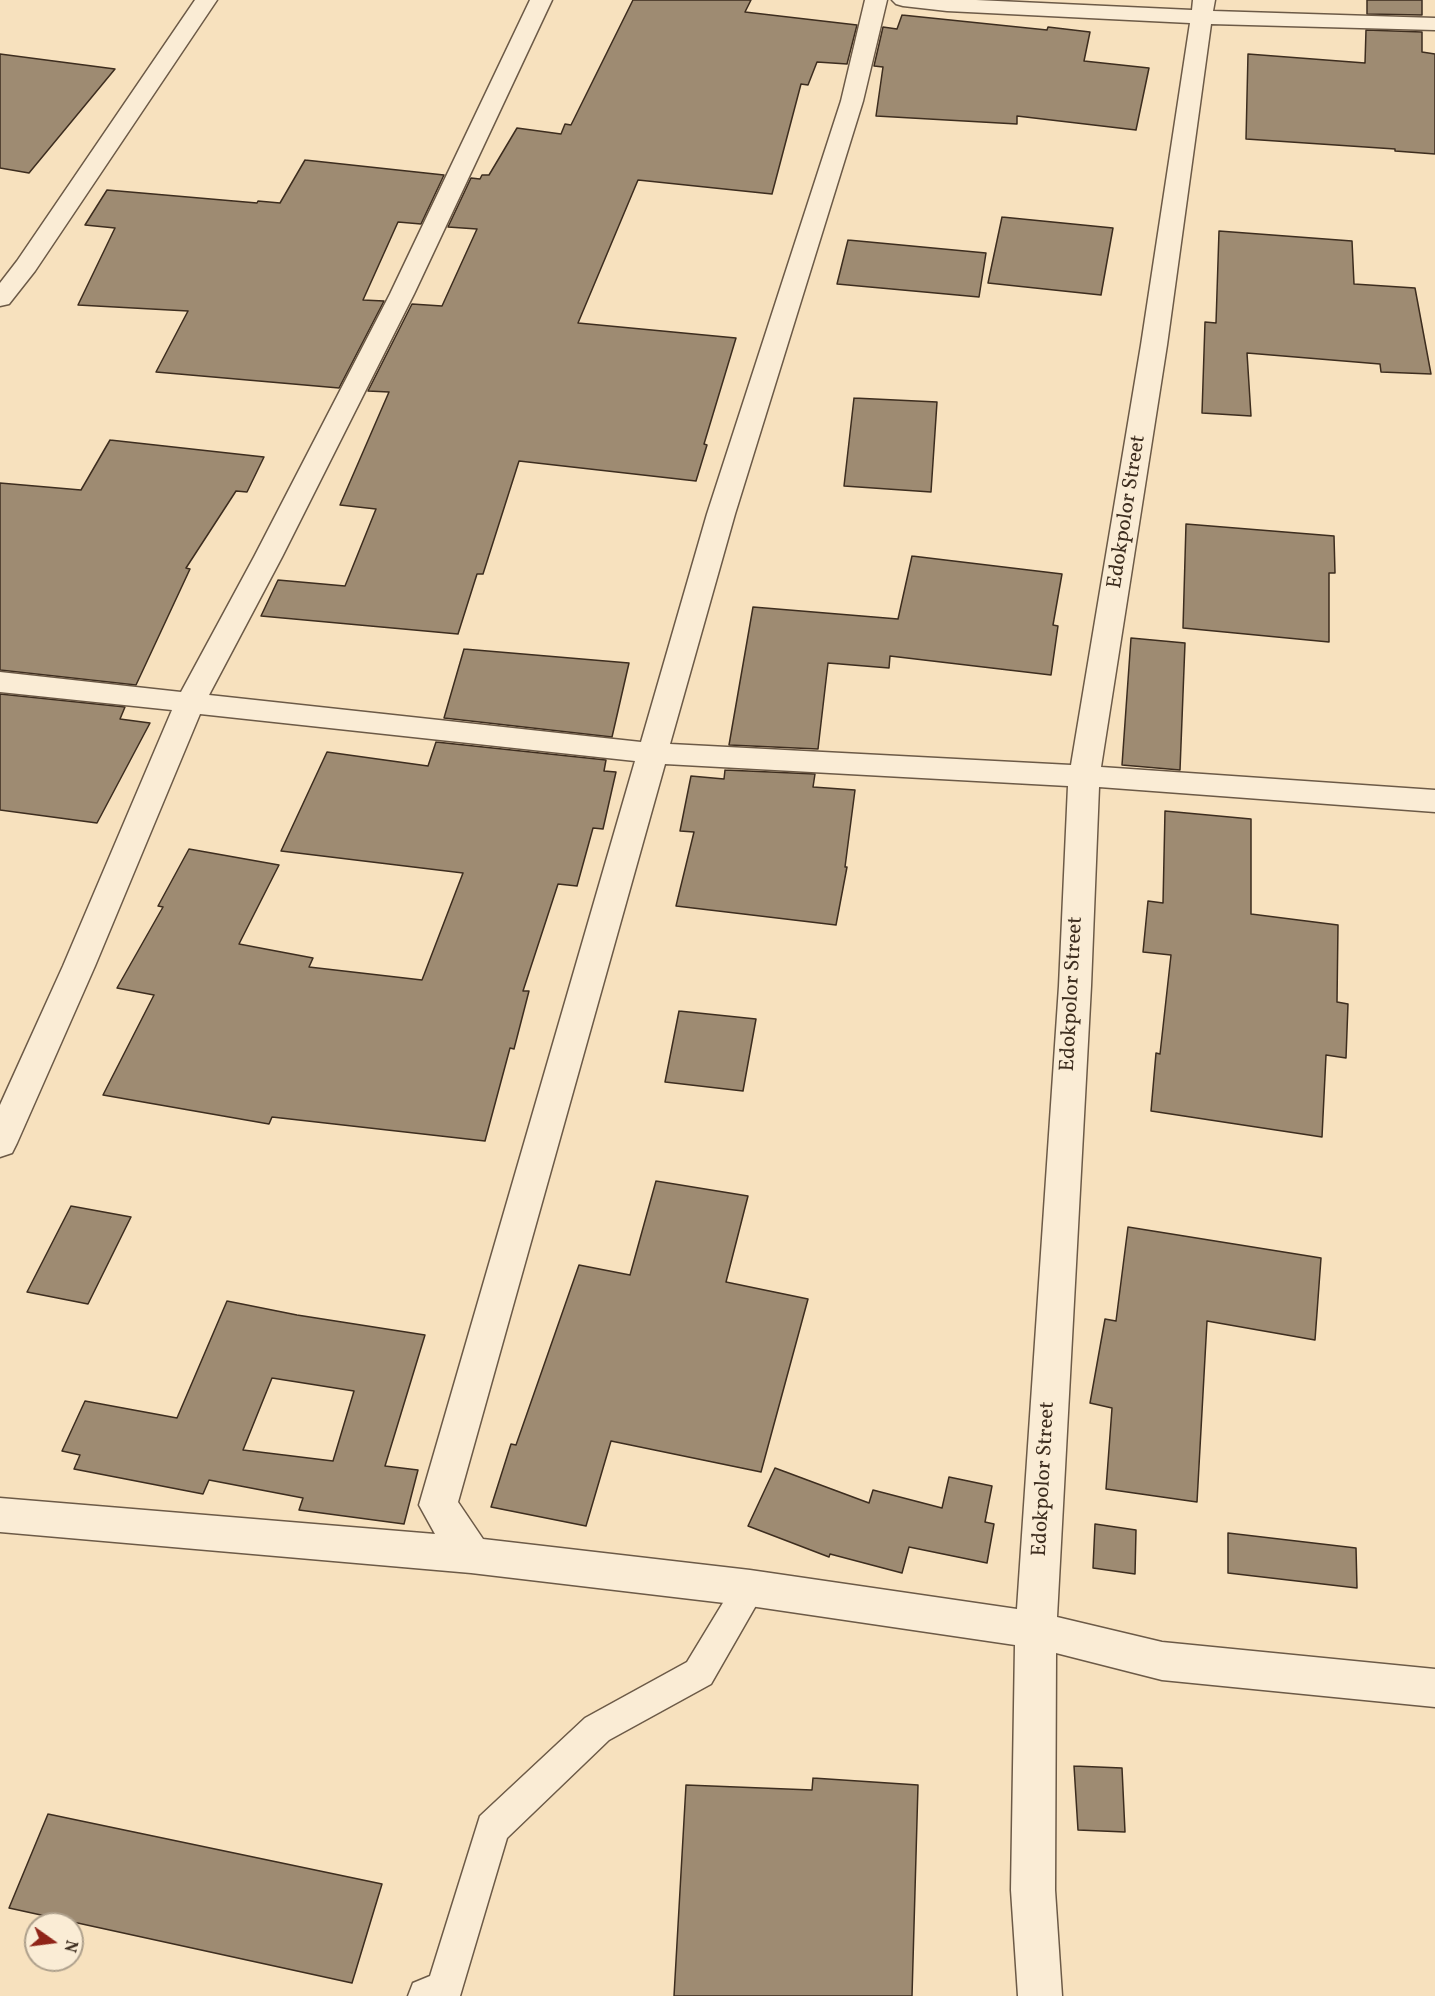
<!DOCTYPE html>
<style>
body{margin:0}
#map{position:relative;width:1435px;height:1996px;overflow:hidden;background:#f7e1be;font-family:Vollkorn,serif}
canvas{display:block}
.north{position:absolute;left:24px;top:1912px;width:60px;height:60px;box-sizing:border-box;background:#faecd5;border:2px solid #aea08c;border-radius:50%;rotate:104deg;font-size:16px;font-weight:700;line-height:24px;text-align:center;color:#3d2d1f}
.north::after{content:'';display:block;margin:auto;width:21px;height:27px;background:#8f2418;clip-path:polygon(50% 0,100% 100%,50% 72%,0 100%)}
</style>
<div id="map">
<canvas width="1435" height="1996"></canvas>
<div class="north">N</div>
</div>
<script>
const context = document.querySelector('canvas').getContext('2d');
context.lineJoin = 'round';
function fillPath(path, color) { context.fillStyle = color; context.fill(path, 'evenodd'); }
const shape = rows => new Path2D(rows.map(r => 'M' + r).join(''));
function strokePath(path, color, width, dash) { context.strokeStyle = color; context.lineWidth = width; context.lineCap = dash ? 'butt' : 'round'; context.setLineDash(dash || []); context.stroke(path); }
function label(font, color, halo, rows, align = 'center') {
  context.font = font + ' Vollkorn,serif'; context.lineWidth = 4.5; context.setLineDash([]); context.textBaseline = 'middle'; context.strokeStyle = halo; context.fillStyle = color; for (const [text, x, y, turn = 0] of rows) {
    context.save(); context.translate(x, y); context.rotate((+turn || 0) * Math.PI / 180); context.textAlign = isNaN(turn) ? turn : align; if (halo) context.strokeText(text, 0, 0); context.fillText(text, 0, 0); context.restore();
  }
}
const building = shape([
 [633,0,751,0,745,12,857,25,847,64,817,62,808,85,801,84,772,194,638,180,578,323,736,338,704,444,707,445,696,481,519,461,483,574,477,574,458,634,261,616,278,580,345,586,376,509,340,505,389,392,368,391,412,304,442,306,477,229,448,227,471,178,480,179,482,175,489,175,517,128,561,134,565,124,571,125,633,0],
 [1367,0,1422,0,1422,15,1367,14,1367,0],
 [902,15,1047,30,1048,27,1090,32,1084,61,1149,68,1136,130,1017,116,1017,124,876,116,883,67,874,66,883,27,897,29,902,15],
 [1366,30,1422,32,1422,52,1435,54,1435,154,1395,151,1395,149,1246,139,1248,54,1365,63,1366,30],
 [0,54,115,69,29,173,0,168,0,54],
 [305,160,444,175,421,224,398,222,363,300,384,301,339,388,156,372,188,311,78,305,115,228,85,225,107,190,257,203,258,201,280,203,305,160],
 [1002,217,1113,228,1101,295,988,283,1002,217],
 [1219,231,1352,241,1354,284,1415,288,1431,374,1381,372,1380,364,1247,353,1251,416,1202,413,1205,322,1216,323,1219,231],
 [848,240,986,253,979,297,837,284,848,240],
 [854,398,937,402,931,492,844,486,854,398],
 [110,440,264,457,247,492,236,491,186,568,190,569,136,685,0,670,0,483,81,490,110,440],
 [1186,524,1334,536,1335,573,1329,573,1329,642,1183,628,1186,524],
 [912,556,1062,574,1053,625,1058,626,1051,675,890,656,889,668,828,663,818,749,729,745,753,607,898,619,912,556],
 [1131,638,1185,643,1180,770,1122,765,1131,638],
 [464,649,629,663,612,737,444,718,464,649],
 [0,694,125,707,120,719,150,723,97,823,0,810,0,694],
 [436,742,606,760,604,771,616,772,603,829,593,828,577,886,558,884,523,991,529,991,514,1049,510,1048,485,1141,272,1117,269,1124,103,1095,154,995,117,988,163,907,158,906,189,849,279,865,239,944,313,958,309,967,422,980,463,873,281,851,327,752,428,766,436,742],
 [725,770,815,774,813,787,855,790,845,867,847,867,836,925,676,906,694,832,680,831,691,776,724,779,725,770],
 [1165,811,1251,819,1251,914,1338,925,1337,1002,1348,1004,1346,1058,1326,1055,1322,1137,1151,1111,1156,1053,1160,1054,1171,955,1143,952,1148,901,1163,903,1165,811],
 [679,1011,756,1019,743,1091,665,1082,679,1011],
 [656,1181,748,1196,726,1282,808,1299,761,1472,611,1441,586,1526,491,1507,511,1444,516,1445,579,1265,630,1275,656,1181],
 [71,1206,131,1217,88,1304,27,1292,71,1206],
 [1128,1227,1321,1258,1315,1340,1207,1321,1197,1502,1106,1489,1112,1408,1090,1403,1105,1319,1116,1321,1128,1227],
 [227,1301,297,1315,425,1335,385,1466,418,1470,404,1524,299,1510,303,1498,209,1480,203,1494,74,1469,80,1455,62,1451,85,1401,177,1418,227,1301],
 [272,1378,354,1391,333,1461,243,1450,272,1378],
 [775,1468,869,1503,873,1490,942,1508,949,1477,992,1486,985,1522,994,1524,987,1563,909,1547,902,1573,830,1554,829,1557,748,1526,775,1468],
 [1095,1524,1136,1530,1135,1574,1093,1568,1095,1524],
 [1228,1533,1356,1548,1357,1588,1228,1573,1228,1533],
 [1074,1766,1122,1768,1125,1832,1078,1830,1074,1766],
 [813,1778,918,1785,912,1996,674,1996,686,1785,812,1790,813,1778],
 [48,1814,382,1884,352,1983,9,1908,48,1814]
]);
const lane = shape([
 [750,1573,762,1578,766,1588,711,1684,609,1740,507,1838,460,1996,408,1996,413,1983,430,1976,480,1816,585,1718,687,1662,738,1578,750,1573]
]);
const street = shape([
 [195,0,217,0,35,271,9,304,0,306,0,283,17,261,195,0],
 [530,0,552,0,414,294,282,557,209,695,641,742,707,514,841,101,865,0,887,0,863,101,735,514,670,744,1071,765,1141,345,1190,23,947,11,903,6,896,4,892,0,976,0,1192,10,1193,0,1215,0,1213,11,1435,18,1435,30,1211,24,1167,345,1101,767,1435,790,1435,812,1099,787,1091,986,1057,1617,1162,1642,1435,1669,1435,1707,1162,1680,1056,1653,1055,1890,1062,1996,1018,1996,1011,1890,1015,1645,750,1606,471,1573,0,1532,0,1498,435,1534,419,1505,635,761,200,714,95,966,17,1143,12,1153,0,1157,0,1105,63,966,172,710,0,692,0,672,181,692,254,557,390,294,530,0],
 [665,764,1068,786,1059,986,1017,1609,750,1570,483,1539,458,1502,665,764]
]);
const streetNames = [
 ["Edokpolor Street",1128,512,-81],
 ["Edokpolor Street",1073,994,-87],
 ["Edokpolor Street",1045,1479,-87]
];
fillPath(building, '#9e8b72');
strokePath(building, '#3d2d1f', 1.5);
strokePath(lane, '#6c5a47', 3);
strokePath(street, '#6c5a47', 3);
fillPath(lane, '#faecd5');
fillPath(street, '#faecd5');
label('21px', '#3d2d1f', '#faecd5', streetNames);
</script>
